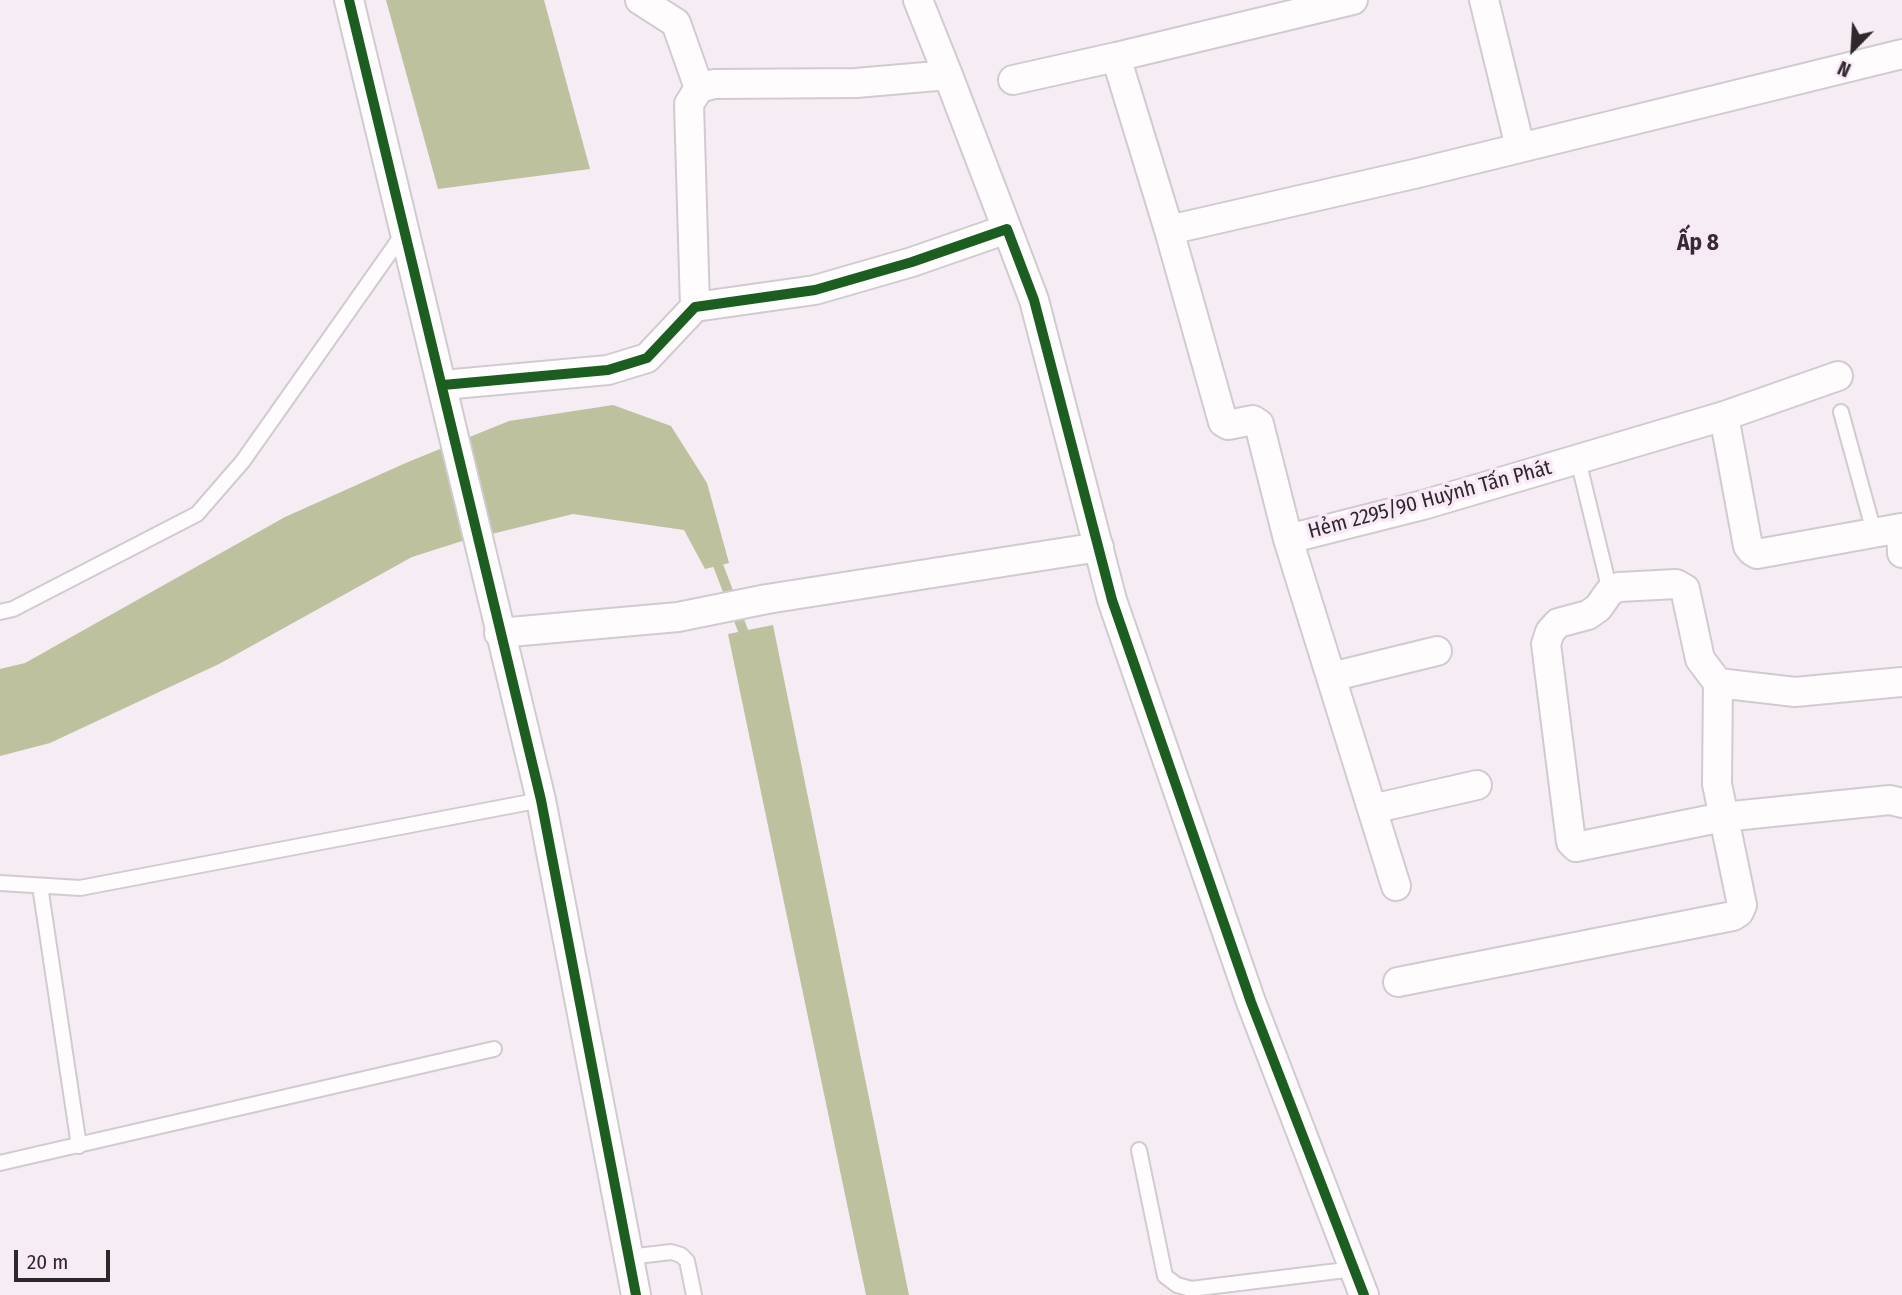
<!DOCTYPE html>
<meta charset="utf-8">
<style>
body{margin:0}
#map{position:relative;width:1902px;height:1295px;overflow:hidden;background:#f6ecf4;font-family:"Fira Sans Condensed",sans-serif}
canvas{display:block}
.north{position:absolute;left:1818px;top:14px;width:70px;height:70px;-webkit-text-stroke:5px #f9e9f7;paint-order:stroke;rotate:204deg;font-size:19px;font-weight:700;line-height:28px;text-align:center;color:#2e282d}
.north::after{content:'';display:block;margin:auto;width:24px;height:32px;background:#2e282d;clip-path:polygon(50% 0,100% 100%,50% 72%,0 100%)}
.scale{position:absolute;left:14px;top:1250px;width:96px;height:32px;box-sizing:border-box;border:4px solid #2e282d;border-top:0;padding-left:9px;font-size:21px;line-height:24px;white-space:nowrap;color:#2e282d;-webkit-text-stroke:5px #f9e9f7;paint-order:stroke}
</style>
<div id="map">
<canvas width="1902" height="1295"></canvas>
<div class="north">N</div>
<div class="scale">20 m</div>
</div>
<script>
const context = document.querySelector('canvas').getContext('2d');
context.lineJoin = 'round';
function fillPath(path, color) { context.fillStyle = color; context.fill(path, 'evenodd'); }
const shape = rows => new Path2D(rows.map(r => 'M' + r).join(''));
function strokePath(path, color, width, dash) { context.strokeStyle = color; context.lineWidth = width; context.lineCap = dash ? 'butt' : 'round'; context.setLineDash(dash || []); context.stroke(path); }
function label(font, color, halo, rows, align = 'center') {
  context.font = font + ' "Fira Sans Condensed",sans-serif'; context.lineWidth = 7; context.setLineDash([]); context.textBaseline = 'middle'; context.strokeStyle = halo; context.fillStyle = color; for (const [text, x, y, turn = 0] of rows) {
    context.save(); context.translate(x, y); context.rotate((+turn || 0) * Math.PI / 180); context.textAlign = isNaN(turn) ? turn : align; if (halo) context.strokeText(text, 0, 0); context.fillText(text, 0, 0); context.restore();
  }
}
const water = shape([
 [386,0,544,0,590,169,438,189],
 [613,405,671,426,707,483,729,563,705,569,684,530,573,514,459,542,412,557,219,664,50,743,0,756,0,669,25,663,285,517,408,462,509,421],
 [773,625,909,1295,866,1295,728,634]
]);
const stream = shape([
 [718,565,747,641]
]);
const service = shape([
 [1841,412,1874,532],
 [1578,460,1610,591],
 [0,612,13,609,197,514,243,461,403,234],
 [0,883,80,888,541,800],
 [40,886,79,1146],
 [1139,1150,1165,1276,1177,1285,1191,1289,1354,1269],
 [0,1163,494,1049],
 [629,1257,671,1252,681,1255,687,1261,694,1295]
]);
const minor = shape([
 [349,0,541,800,636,1295],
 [640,0,676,23,699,88],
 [918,0,948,75],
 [1353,0,1116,57,1169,230,1418,173,1902,54],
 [1484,0,1520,147],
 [1013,80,1116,57],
 [1169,230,1223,422,1228,425,1253,420,1259,424,1288,539],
 [695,307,689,104,699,88,714,84,856,83,948,75,1007,229],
 [443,385,608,370,647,358,695,307,815,290,912,262,1007,229,1034,300,1112,600,1251,1002,1364,1295],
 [1724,416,1748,546,1752,551,1757,554,1901,528,1902,553],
 [499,633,678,617,767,599,1099,547],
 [1331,677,1437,651],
 [1902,682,1795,692,1718,683,1700,659,1685,589,1676,584,1619,587,1610,591,1598,608,1588,615,1558,623,1550,632,1546,644,1571,842,1576,847,1723,817,1890,800,1902,803],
 [1372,809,1477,785],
 [1396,886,1288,539,1423,505,1724,416,1838,376],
 [1398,982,1733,916,1739,912,1742,905,1717,784,1718,683]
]);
const cycleway = shape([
 [349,0,541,800,636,1295],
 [443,385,608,370,647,358,695,307,815,290,912,262,1007,229,1034,300,1112,600,1251,1002,1364,1295]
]);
const streetNames = [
 ["Hẻm 2295/90 Huỳnh Tấn Phát",1430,500,-15]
];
const neighbourhoodNames = [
 ["Ấp 8",1698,244]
];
fillPath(water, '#bdc19e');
strokePath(stream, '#bdc19e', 10);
strokePath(service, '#d1cbd1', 18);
strokePath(minor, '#d1cbd1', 32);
strokePath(service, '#fefcfd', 14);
strokePath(minor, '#fefcfd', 28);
strokePath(cycleway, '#1b5e20', 10);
label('21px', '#2e282d', '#f9e9f7', streetNames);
label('bold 23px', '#362a35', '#f9e9f7', neighbourhoodNames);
</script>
